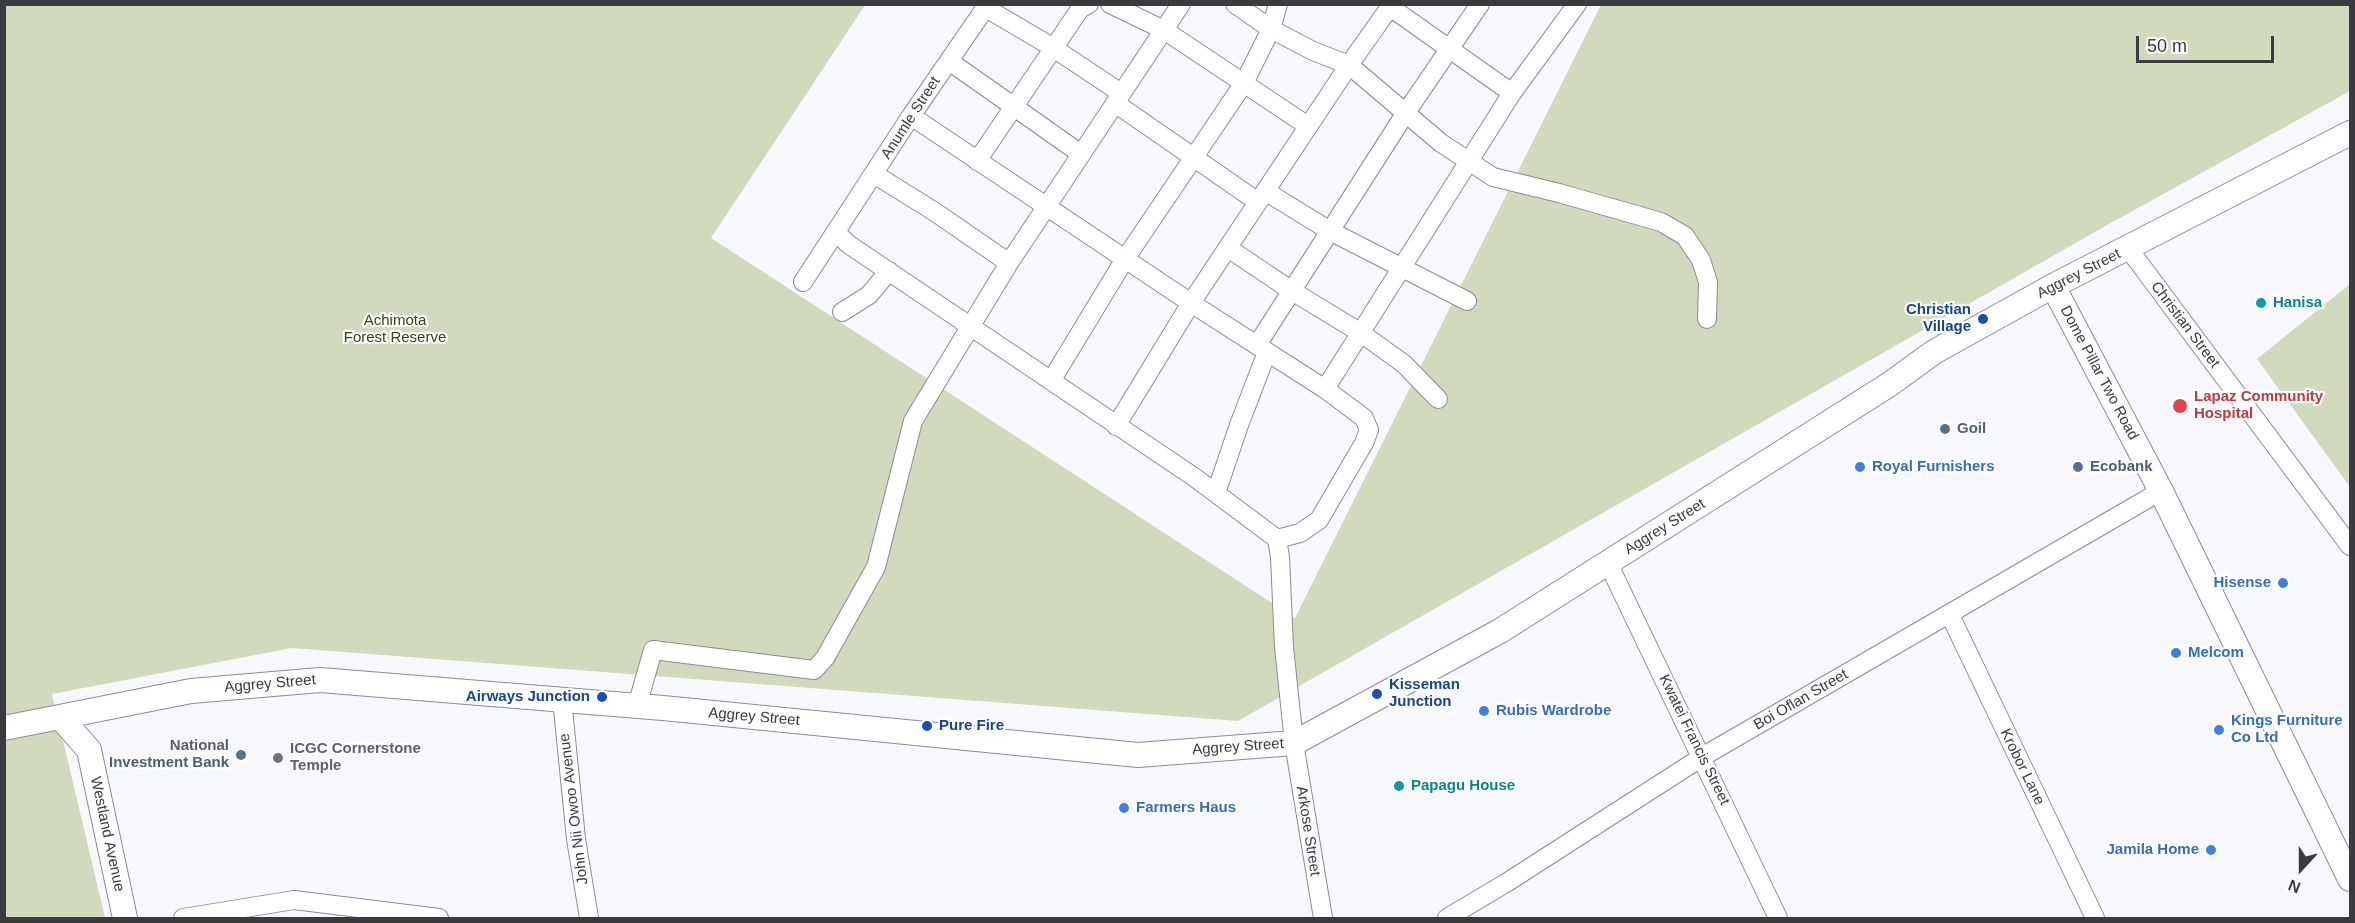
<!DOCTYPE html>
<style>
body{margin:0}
#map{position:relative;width:2355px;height:923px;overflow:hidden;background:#f7f8fe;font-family:Helvetica,sans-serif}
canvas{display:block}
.frame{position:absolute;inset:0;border:6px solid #3a3b3e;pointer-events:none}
.north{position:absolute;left:2271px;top:839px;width:60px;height:60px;-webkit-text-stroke:4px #fff;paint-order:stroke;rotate:201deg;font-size:16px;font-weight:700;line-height:24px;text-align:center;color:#3a3b3e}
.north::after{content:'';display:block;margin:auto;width:21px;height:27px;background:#3a3b3e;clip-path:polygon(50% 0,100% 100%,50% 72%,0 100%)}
.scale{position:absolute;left:2136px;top:36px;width:138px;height:27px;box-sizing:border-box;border:3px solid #3a3b3e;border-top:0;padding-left:8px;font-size:18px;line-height:21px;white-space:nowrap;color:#3a3b3e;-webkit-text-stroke:4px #fff;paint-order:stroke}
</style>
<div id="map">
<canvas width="2355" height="923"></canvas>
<div class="frame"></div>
<div class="north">N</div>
<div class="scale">50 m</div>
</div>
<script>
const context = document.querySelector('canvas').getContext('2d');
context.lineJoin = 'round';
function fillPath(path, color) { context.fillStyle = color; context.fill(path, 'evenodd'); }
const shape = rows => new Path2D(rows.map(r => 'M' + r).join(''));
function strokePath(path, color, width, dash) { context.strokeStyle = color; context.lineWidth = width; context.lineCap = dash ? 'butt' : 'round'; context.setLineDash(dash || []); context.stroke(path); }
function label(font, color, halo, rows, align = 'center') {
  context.font = font + ' Helvetica,sans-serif'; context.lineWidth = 4.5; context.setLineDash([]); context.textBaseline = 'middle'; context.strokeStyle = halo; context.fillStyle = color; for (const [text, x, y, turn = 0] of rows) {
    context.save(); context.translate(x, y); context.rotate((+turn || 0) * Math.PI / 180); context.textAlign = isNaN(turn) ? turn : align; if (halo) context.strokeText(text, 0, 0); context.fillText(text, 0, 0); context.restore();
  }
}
const green = shape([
 [5,5,865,5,711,238,1295,618,1601,5,2350,5,2350,91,2100,229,1238,721,292,648,52,694,105,918,5,918],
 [2350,284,2350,487,2257,359]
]);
const street = shape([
 [1110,4,1164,30,1308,126],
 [1235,4,1271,29,1313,51,1349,65,1441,143,1493,177,1559,193,1661,222,1685,236,1701,260,1708,282,1707,319],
 [1390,7,1512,93],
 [986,8,1052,47,1121,93],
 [949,61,1081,154],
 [1115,103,1258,202],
 [911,116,1191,303,1325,389,1364,418,1369,430,1364,443,1319,520,1300,533,1277,539],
 [977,161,1080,9,1089,4],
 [874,174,935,212,1009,263],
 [1265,191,1330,231,1467,301],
 [836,232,848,244,1194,477,1277,539,1280,557,1284,647,1294,743,1323,918],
 [1228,248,1292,291,1361,333,1404,364,1438,399],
 [2128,248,2350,546],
 [803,282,911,116,988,4],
 [842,312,869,295,889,271],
 [1257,345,1405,114,1480,4],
 [1051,381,1125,259,1244,83,1271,29,1278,4],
 [1325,389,1512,93,1577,4],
 [1116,426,1191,303,1349,65,1392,4],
 [1216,493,1239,425,1267,352],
 [1608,563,1778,918],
 [1950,615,2095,918],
 [562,699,576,839,589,918],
 [637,706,653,650,814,670,825,658,876,567,913,421,1009,263,1181,4],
 [183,918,294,900,439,918],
 [1447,918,1506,883,1702,757,2161,491]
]);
const secondary = shape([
 [2053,286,2161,491,2350,879],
 [60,717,89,750,125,918],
 [4,728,191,691,320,680,663,708,1138,755,1294,743,1500,631,1890,384,1934,352,2053,286,2350,133]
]);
const markers = [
 [2261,303,6,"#0f9aa8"],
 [1983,319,6,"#1a4fb4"],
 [2180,406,8,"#e0444e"],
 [1945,429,6,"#5c6f8a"],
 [1860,467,6,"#3f7fe0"],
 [2078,467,6,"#5c6f8a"],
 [2283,583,6,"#3f7fe0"],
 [2176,653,6,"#3f7fe0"],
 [1377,694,6,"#1a4fb4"],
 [602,697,6,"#1a4fb4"],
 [1484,711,6,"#3f7fe0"],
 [927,726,6,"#1a4fb4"],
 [2219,730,6,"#3f7fe0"],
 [241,755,6,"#5c6f8a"],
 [278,758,6,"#6b7280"],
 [1399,786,6,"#0f9aa8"],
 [1124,808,6,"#3f7fe0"],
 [2211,850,6,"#3f7fe0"]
];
const streetNames = [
 ["Anumle Street",911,118,-57],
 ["Aggrey Street",2079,274,-27],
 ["Christian Street",2185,325,53],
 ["Dome Pillar Two Road",2099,373,62],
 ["Aggrey Street",1665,527,-32],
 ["Aggrey Street",270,684,-5],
 ["Boi Oflan Street",1801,700,-30],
 ["Aggrey Street",754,717,5],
 ["Kwatei Francis Street",1694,740,64],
 ["Aggrey Street",1238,747,-4],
 ["Krobor Lane",2022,767,64],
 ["John Nii Owoo Avenue",574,809,-97],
 ["Arkose Street",1308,831,81],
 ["Westland Avenue",107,834,78]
];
const cultureNames = [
 ["Hanisa",2273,303],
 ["Papagu House",1411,786]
];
const transitNames = [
 ["Christian",1971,310],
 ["Village",1971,327],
 ["Kisseman",1389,685,"left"],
 ["Junction",1389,702,"left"],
 ["Airways Junction",590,697],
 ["Pure Fire",939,726,"left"]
];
const parkNames = [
 ["Achimota",395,321],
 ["Forest Reserve",395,338]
];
const healthNames = [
 ["Lapaz Community",2194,397],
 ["Hospital",2194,414]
];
const serviceNames = [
 ["Goil",1957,429],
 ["Ecobank",2090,467],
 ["National",229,746,"right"],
 ["Investment Bank",229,763,"right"]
];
const shopNames = [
 ["Royal Furnishers",1872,467],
 ["Hisense",2271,583,"right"],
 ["Melcom",2188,653],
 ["Rubis Wardrobe",1496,711],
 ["Kings Furniture",2231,721],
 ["Co Ltd",2231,738],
 ["Farmers Haus",1136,808],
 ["Jamila Home",2199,850,"right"]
];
const worshipNames = [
 ["ICGC Cornerstone",290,749],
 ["Temple",290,766]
];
fillPath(green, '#d1dabc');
strokePath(street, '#8a8b94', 20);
strokePath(secondary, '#8a8b94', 26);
strokePath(street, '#fff', 18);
strokePath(secondary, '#fff', 24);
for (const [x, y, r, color] of markers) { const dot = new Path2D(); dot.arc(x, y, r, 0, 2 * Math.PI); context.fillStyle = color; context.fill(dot); strokePath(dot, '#fff', 2); }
label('15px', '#3a3b3e', '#fff', streetNames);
label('bold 15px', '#0d838f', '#fff', cultureNames, 'left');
label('bold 15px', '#164399', '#fff', transitNames, 'right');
label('15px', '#39440d', '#fff', parkNames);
label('bold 15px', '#be3a42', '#fff', healthNames, 'left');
label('bold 15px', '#4e5e75', '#fff', serviceNames, 'left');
label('bold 15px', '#366cbe', '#fff', shopNames, 'left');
label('bold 15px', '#5b616d', '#fff', worshipNames, 'left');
</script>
